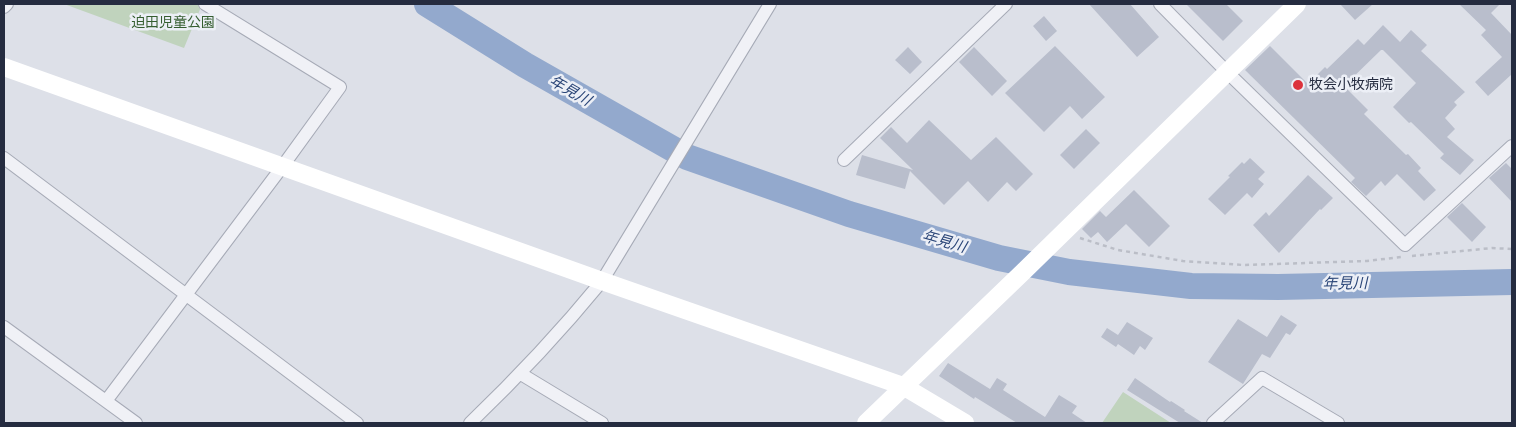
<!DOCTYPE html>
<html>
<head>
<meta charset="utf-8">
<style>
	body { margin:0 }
	#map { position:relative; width:1516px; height:427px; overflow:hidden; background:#dde0e8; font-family:"PT Sans",sans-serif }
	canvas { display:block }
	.frame { position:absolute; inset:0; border:5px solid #252c40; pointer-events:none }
</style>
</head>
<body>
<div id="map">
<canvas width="1516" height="427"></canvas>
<div class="frame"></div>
</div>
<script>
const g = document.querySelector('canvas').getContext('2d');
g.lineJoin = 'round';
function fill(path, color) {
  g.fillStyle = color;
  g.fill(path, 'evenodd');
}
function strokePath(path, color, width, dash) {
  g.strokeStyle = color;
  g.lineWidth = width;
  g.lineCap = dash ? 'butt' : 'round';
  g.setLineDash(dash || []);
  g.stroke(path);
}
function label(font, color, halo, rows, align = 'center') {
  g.font = font + ' "PT Sans","Noto Sans JP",sans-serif';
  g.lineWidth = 5;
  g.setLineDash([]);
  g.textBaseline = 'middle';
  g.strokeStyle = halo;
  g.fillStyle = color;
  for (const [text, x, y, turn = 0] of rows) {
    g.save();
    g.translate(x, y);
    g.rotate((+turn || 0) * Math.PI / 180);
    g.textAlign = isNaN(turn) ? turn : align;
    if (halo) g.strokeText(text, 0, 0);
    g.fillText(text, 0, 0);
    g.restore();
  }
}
fill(new Path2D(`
	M64,4H196L201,7L184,48Z
	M1123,392L1171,423H1102Z`), '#c0d3bd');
strokePath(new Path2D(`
	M427,4L525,65L687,157L849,214L999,258L1069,272L1191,286L1278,287L1512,282`), '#93a9cd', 26);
fill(new Path2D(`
	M1089,4H1130L1159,37L1137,57Z
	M1186,4H1226L1243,21L1223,41Z
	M1340,4H1373L1355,20Z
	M1459,4H1500L1491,13L1512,35V74L1488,96L1475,82L1502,57L1481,35L1486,30Z
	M1044,16L1057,31L1046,41L1033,26Z
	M1383,25L1400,42L1411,30L1427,45L1421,51L1465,92L1454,102L1457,105L1445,118L1455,129L1447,137L1474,160L1460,175L1440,158L1444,154L1411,122L1409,123L1393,107L1416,83L1383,50H1381L1344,86L1368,110L1364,114L1406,155L1408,154L1421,168L1418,171L1436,190L1424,201L1397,174L1385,186L1381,181L1366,196L1351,182L1355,178L1245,70L1270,46L1308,84L1325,67L1327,69L1358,39L1364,45Z
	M1055,46L1105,97L1082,119L1070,106L1044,132L1005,93Z
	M908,47L922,62L910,74L895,60Z
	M974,47L1007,81L992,96L959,62Z
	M929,120L971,160L996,137L1033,174L1016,191L1007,182L988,202L968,181L944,205L910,171L905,189L856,175L862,155L913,170L880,138L891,127L907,143Z
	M1086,129L1100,143L1074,169L1060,155Z
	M1250,158L1265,172L1258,179L1264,184L1252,198L1247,193L1225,215L1208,199L1230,177L1228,176L1242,162L1244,164Z
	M1506,163L1512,169V202L1489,178Z
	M1308,175L1333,198L1321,210L1320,209L1279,253L1253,225L1266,212L1269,216Z
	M1134,190L1170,226L1149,247L1126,224L1107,242L1098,232L1091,238L1082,229L1100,211L1106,217Z
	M1462,203L1486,227L1472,242L1447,217Z
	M1281,315L1297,325L1290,335L1286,333L1270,358L1262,354L1243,384L1208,362L1238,319L1267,337Z
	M1127,322L1153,338L1145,350L1140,346L1134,355L1118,344L1116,347L1101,337L1107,328L1118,335Z
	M948,363L990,389L997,378L1007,384L1003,390L1045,417L1059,395L1077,406L1072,413L1087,423H1017L975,397L974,399L939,376Z
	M1135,378L1170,402L1171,401L1185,410L1184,411L1203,423H1180L1127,390Z`), '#b9becc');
const street = new Path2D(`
	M1160,4L1226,71L1405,245L1512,146
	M4,7L7,4
	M4,158L357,423
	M844,160L1006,4
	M4,327L136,423
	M521,374L602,423
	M106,401L282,167L340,87L205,4
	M470,423C517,378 561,331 602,281L770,4
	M1213,423L1262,378L1338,423`);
strokePath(street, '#a6aab6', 14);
strokePath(new Path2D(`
	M1080,238L1118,250L1183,261L1243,265L1367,261L1401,257
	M1412,256L1492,248L1512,249`), '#bbbec7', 2.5, [4, 4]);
strokePath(street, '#f0f1f6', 12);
strokePath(new Path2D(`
	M4,67L602,281L903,386L965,423
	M866,423L1024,271L1297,4`), '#fff', 18);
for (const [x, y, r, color] of [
	[1298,85,6,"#dc333c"]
]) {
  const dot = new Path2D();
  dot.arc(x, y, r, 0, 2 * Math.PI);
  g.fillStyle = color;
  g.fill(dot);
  strokePath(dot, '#eceff6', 2);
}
label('14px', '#355e30', '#eceff6', [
	["迫田児童公園",173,23]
]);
label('14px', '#252c40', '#eceff6', [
	["牧会小牧病院",1309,85]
], 'left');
label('italic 15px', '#2b4678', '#eceff6', [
	["年見川",570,91,30],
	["年見川",944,242,16],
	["年見川",1345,284,-1]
]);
</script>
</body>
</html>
